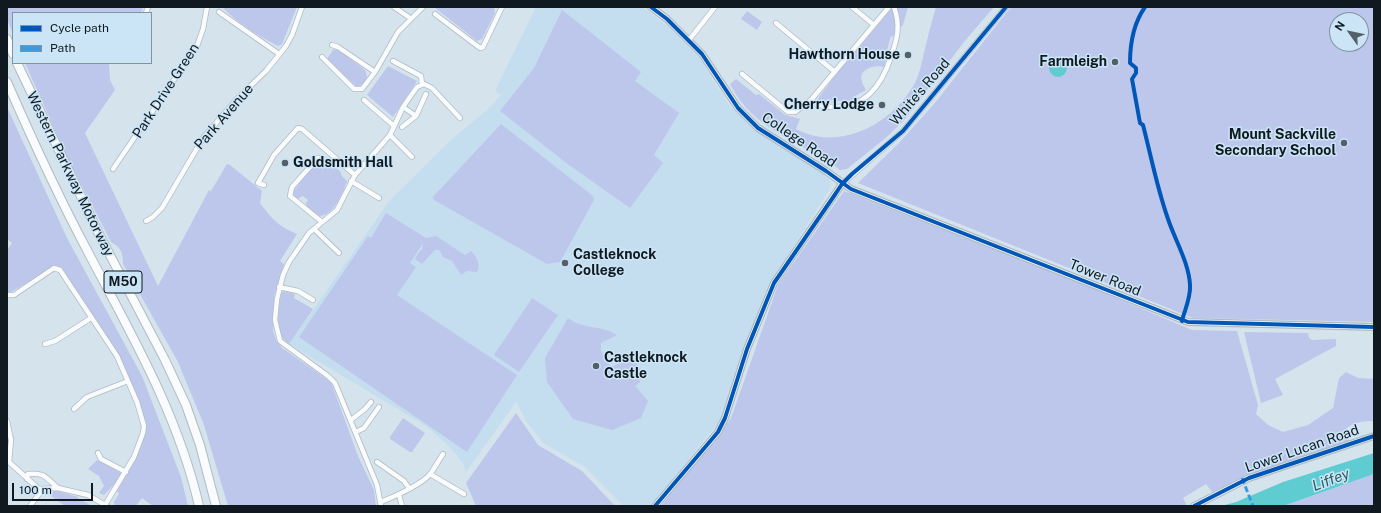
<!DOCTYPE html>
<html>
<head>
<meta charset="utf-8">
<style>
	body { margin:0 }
	#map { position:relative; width:1381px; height:513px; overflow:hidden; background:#d5e3ed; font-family:"Public Sans",sans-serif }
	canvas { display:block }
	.frame { position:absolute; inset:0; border:8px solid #0f191f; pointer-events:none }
	.legend { position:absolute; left:12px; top:12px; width:140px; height:52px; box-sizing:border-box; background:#cbe5f7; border:1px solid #8093a1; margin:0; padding:5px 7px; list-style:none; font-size:12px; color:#0f191f }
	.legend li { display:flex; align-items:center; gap:8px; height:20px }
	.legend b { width:20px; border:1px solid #8093a1 }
	.north { position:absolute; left:1329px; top:12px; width:40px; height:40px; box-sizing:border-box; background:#cbe5f7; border:1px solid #8093a1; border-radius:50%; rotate:303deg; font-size:11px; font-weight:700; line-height:16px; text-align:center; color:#0f191f }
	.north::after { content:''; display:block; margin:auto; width:14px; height:18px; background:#546067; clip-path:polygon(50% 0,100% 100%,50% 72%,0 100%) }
	.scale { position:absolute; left:12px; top:483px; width:81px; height:18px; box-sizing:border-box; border:2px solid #0f191f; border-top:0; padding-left:5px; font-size:12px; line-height:14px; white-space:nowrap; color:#0f191f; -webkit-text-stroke:3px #cbe5f7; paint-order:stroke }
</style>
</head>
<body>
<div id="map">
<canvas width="1381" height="513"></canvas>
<div class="frame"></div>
<ul class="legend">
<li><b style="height:5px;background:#0057b8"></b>Cycle path</li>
<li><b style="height:5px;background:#3a9be0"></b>Path</li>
</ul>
<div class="north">N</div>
<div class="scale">100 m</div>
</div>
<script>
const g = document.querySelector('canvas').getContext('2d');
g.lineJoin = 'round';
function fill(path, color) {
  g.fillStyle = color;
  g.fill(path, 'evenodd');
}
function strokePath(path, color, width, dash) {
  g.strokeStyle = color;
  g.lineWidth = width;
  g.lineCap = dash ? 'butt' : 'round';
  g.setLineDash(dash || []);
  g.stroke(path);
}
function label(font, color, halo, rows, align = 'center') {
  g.font = font + ' "Public Sans",sans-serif';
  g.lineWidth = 3;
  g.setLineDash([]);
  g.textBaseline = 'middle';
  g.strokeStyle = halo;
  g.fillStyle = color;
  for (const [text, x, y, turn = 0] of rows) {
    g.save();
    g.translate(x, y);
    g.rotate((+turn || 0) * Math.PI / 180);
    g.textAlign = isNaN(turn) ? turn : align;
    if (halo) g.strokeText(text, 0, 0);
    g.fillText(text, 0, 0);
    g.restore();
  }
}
fill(new Path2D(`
	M536,7H643L671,29L700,59L729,105L751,126L824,174L830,181L831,187L771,283L741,354L720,421L650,506H623L585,467L543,443L528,424L516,402L466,472L463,463L448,445L426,426L289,344L390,200L451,140L487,110L501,95L495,91Z`), '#c5deef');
fill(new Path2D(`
	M7,7H143L141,13H13V34L7,19Z
	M222,7H297L282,44L278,46C258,36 238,23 222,7Z
	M434,7H494L495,13L482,39L477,41Z
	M893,7H908L903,25L895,32L893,37L891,36L885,57L886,59L884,67C875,64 858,69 862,81C862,84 865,88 866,90L853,97L854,99L842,103L841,101L817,100L834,77Z
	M936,7H994L964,42L906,118L888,136L847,169L840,170C801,140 754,132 730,84L736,79L756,95L759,94L785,115L800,119L796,129C841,153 895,122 916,81C919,74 921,65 923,57C927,40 931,24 936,7Z
	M1011,7H1374V322L1193,318L858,183L899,143L934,104ZM1337,20H1361V44H1337Z
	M562,10L641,72L635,81L679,113L654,155L663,163L630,208L569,165L500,111L534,68Z
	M747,11L762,22L757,30L741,19Z
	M337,49L365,70L368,80L360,86H356L327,59L333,50Z
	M25,63H109L110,80L115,90L85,133L158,286L209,190L211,191L227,164L230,165L262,191L260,203C272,219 278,226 297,234L280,261L284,264L274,296L273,331L276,340L282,348L331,382L358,456L374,490L376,506H228L204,425L178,362L123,264C123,253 121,247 111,242L66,155Z
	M388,66L417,81L393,117L367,95Z
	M7,107L67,238L142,376L181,477L188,506H153L142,498L136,506H115L114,502L119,494L117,491C129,471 142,452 145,429L117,356L93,316L68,279L59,272L55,266L11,292H7V250L12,243L7,239Z
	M501,124L593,196L594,200L560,262L547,264L434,200L433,197Z
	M324,160H327L341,172V175L347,181C343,192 334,217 318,216L307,208L306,203L308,200L303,196L297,199L292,193L315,163L321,164Z
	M844,191L1093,288L1192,330L1237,331L1258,405L1256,414L1268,425L1283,432L1308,425L1333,408L1339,378L1346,372L1358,378L1374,379V421C1364,421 1352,422 1345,430L1349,441L1248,476L1212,492L1206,484L1183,498L1187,506H661L731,418L778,285Z
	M386,213L426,238L436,236L465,255L471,251C477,258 481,264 477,272L467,271L461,275L452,261L443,257L439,250H435L422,264L415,259L418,253L422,249L423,243L410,263L416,267L397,295L517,375L467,452L299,337L368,236L371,238Z
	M284,291L295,294L294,298L313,309L289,344C273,333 279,311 281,293Z
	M532,298L558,315L519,372L494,355Z
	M568,318C583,330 599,324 617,335L601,343V351L611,367L624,361L636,363L641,370L640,382L635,386L648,401L641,418L612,430L573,419L547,382L545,358Z
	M1244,332L1308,333L1309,338L1312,340L1336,339V346L1275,379L1283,395L1261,403Z
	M516,413L538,445L582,471L615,506H476L466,483Z
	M403,418L425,433L412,452H410L390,439V437Z
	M97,460L121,473L120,478L104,495L99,493L104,486L99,476L88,469Z
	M1374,474V506H1283Z
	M54,490L78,497V499L89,504L90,506H65L47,493Z`), '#bdc7eb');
fill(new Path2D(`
	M1049 68a9 9 0 1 1 18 0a9 9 0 1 1-18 0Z
	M1374,453V474L1283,506H1221L1236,502L1283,482Z`), '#5fccd1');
const minor = new Path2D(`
	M394,7L410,18
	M852,7L874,25
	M219,12L279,54
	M146,13L148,7
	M435,14L480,48L483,47L502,7
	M776,23L835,72
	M689,40L715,7
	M322,57L354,89H362L375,72L338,47L332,45
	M393,61L421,76L422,84
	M375,72L398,32L423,7
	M742,74L788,112H795L811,100L889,7
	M364,100L394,126
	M811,100C818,106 825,107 833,107C866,109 882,84 891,57C897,39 901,26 894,7
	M403,107L416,116
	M402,127L416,116L426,94
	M390,135L412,157
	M318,158L292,187L290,196L322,222
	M113,169L197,46L203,29L207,7
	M351,181L379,198
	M842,184L903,131L1006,7
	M264,185L258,183L274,155L298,128L302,129L355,175
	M146,221L153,217L162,208L203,138L238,98L266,71L286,46L292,35L302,7
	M314,229L339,253
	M279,287L298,291L313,300
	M7,295H14L54,268L60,270L117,356L137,402L144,426L143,433L134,457L105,505L88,495L58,488L39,489L9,462L11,440L7,421
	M45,344L55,341L91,318
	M74,409L87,397L128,381
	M351,420L365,409L371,402
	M356,432L364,428L379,407
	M98,453L101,459L126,472
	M377,462L404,481L409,488
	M430,474L464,494
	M27,479L28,474C45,472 46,478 58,488
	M399,495L402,506
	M381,502C395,496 422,485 431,473C435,467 439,460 443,454
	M30,506L42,490
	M381,506L377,485L335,383L328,376L280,341L275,320L277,299L283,275L289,262L309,233L337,210L355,175L390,135L403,107L417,87L424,84L432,88L460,118`);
const tertiary = new Path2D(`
	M651,7L667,19L702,54L738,108L758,128L826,171L851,189L1188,322L1374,327
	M104,506H106
	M655,506L718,432L725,418L747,349L774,283L842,184
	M1194,506L1249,478L1374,436`);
const motorway = new Path2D(`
	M7,39L13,54
	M17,63L101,238L165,360L186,405L200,445L216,506
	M7,82C32,139 58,196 88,252C131,334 178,414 199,506`);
strokePath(minor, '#b0bbc3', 6);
strokePath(tertiary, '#b0bbc3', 8);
strokePath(motorway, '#b0bbc3', 10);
strokePath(minor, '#f9fbfc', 4.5);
strokePath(tertiary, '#f9fbfc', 5.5);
strokePath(motorway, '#f9fbfc', 8);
strokePath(new Path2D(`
	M1242,478L1253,506`), '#3a9be0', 3, [6, 3]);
strokePath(new Path2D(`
	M651,7L667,19L702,54L738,108L758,128L826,171L851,189L1188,322L1374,327
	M1145,7C1133,24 1130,43 1130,63L1136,68V73L1132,79L1140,123L1143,125C1151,156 1157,188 1168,219C1175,240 1189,263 1190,285C1191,297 1185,309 1182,321
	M655,506L718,432L725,418L747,349L774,283L834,196L842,184L852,174L903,131L1006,7
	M1194,506L1249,478L1374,436`), '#0057b8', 4);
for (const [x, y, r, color] of [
	[908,55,4,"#546067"],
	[1115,62,4,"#546067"],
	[882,105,4,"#546067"],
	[1344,143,4,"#546067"],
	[285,163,4,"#546067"],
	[565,263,4,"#546067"],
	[596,366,4,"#546067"]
]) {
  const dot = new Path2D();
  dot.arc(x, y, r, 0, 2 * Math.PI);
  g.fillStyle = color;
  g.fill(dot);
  strokePath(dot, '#cbe5f7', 1.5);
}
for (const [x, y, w] of [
	[123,282,38]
]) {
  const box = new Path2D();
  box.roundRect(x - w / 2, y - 11, w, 22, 3);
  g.fillStyle = '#cbe5f7';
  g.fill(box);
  strokePath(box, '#0f191f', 1);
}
label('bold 13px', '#0f191f', null, [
	["M50",123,282]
]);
label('bold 14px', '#0f191f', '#cbe5f7', [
	["Hawthorn House",900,55],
	["Farmleigh",1107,62],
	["Cherry Lodge",874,105],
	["Mount Sackville",1336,135],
	["Secondary School",1336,151],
	["Goldsmith Hall",293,163,"left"],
	["Castleknock",573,255,"left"],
	["College",573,271,"left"],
	["Castleknock",604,358,"left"],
	["Castle",604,374,"left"]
], 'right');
label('14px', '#0f191f', '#cbe5f7', [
	["Park Drive Green",166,91,-57],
	["White's Road",920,92,-49],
	["Park Avenue",224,117,-49],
	["College Road",799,140,34],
	["Western Parkway Motorway",70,174,64],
	["Tower Road",1105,278,22],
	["Lower Lucan Road",1302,449,-19]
]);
label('italic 15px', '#276061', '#cbe5f7', [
	["Liffey",1331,480,-21]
]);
</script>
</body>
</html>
